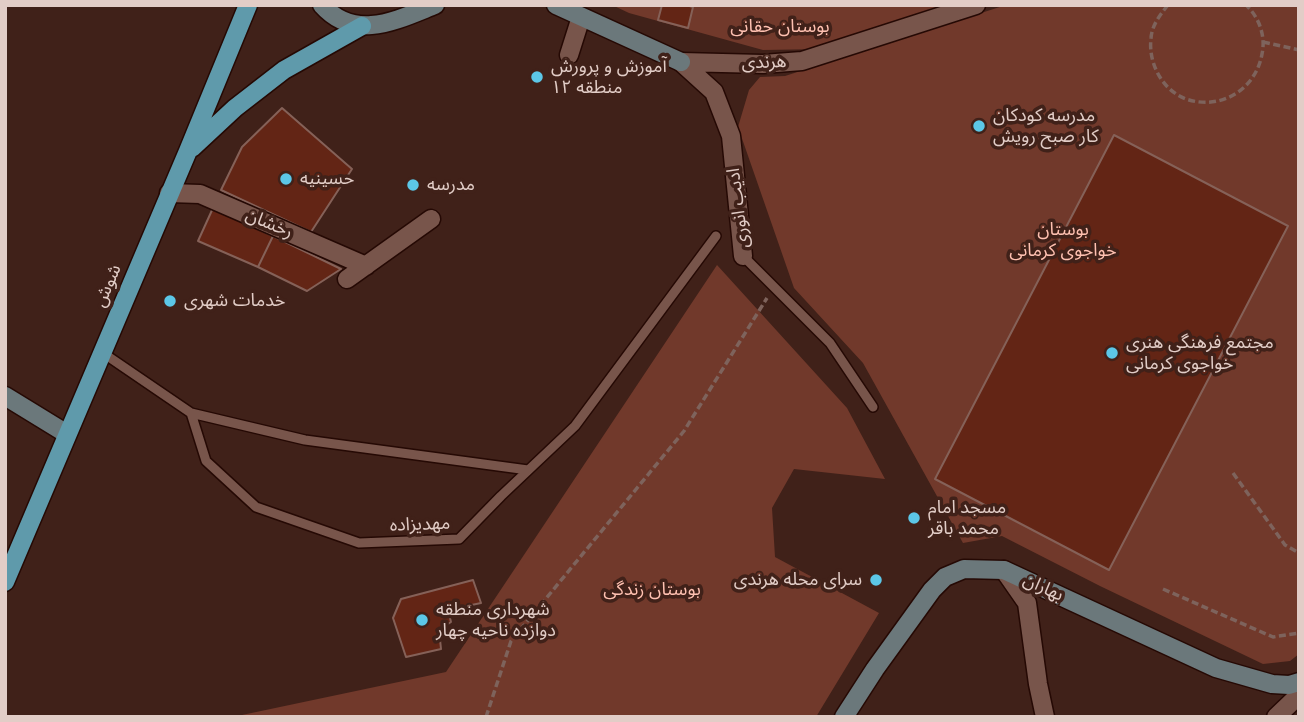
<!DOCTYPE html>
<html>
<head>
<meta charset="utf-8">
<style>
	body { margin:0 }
	#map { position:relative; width:1304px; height:722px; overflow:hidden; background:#402119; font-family:"Varela Round",sans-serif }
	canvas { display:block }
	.frame { position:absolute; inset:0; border:7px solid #e2cdc7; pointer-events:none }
</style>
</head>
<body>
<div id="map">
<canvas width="1304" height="722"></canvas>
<div class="frame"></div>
</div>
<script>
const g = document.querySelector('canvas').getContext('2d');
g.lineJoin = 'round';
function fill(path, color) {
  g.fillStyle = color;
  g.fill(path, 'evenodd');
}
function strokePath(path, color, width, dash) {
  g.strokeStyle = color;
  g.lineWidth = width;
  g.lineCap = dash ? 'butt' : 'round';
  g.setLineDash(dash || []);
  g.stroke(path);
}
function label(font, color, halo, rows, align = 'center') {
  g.font = font + ' "Varela Round","Noto Sans Arabic",sans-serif';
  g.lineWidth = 7;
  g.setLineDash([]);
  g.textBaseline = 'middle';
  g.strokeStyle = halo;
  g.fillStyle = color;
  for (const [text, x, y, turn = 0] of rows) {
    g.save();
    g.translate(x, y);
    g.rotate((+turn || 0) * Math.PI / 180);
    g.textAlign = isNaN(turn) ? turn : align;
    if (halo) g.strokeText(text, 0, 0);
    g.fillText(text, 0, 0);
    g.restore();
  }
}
fill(new Path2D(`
	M612,5H947L824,49L763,50L629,13Z
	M1006,5H1299V654L1290,661L1263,664L1100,586L1002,536L963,543L863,363L794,288L738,127L749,90L760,77L785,76Z
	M717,265L847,408L885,479L794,469L772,508L775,557L879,613L816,717H239L242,715L446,672Z`), '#71392b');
const building = new Path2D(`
	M662,5H686L693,7L688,28L658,20Z
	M282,108L352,169L311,232L221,190L242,147Z
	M1114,135L1288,226L1109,570L935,479Z
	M213,208L273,236L258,267L198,241Z
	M273,236L341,269L307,291L258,267Z
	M473,580L481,603L448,610L451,622L439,630L441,649L406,657L393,618L401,599Z`);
fill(building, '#632515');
strokePath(building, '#856158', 2);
const lane = new Path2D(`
	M743,256L830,343L873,407
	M103,353L191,413L206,461L256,507L359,543L459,539L501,496L575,426L716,236
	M191,413L305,440L528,470`);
const street = new Path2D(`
	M569,55L581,17
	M681,62L763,64L802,61L976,5
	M681,62L714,92L731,136L743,256
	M169,193L200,194L366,266
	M347,279L431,219
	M1004,570L1027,603L1038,684L1045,717
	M1276,717L1299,695`);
const secondary = new Path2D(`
	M322,5C355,42 397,20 435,5
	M556,5L681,62
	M5,396L67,434
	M844,717L875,669L932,590L945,577L964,569L1004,570L1216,668L1272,684L1289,685L1299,682`);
const primary = new Path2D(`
	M192,148L235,108L284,70L362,26
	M5,582L188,151L248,5`);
strokePath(lane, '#250904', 12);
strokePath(street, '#250904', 21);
strokePath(secondary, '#250904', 21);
strokePath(primary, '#250904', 21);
strokePath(new Path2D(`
	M1168,5C1160,15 1152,25 1151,38C1148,63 1162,90 1186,99C1221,111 1256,89 1262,54C1266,36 1259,17 1246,5
	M1263,42L1299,50
	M1233,473L1285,545L1299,553
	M1163,589L1273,637L1299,633
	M486,717L511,641L684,431L767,298`), '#7e635c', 3.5, [7, 3.5]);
strokePath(lane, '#78554b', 9);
strokePath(street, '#78554b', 18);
strokePath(secondary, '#6b787b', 18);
strokePath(primary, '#5f9aab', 18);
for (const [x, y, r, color] of [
	[537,77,7,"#5cc7e7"],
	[979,126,7,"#5cc7e7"],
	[286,179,7,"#5cc7e7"],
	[413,185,7,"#5cc7e7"],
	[170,301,7,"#5cc7e7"],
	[1112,353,7,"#5cc7e7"],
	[914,518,7,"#5cc7e7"],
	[876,580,7,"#5cc7e7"],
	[422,620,7,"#5cc7e7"]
]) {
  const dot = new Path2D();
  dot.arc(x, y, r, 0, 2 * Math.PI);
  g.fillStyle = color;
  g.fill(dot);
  strokePath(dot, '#402119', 2.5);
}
label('18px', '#ffc1b1', '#402119', [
	["بوستان حقانی",780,27],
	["بوستان",1063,230],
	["خواجوی کرمانی",1063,251],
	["بوستان زندگی",652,590]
]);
label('18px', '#e2cdc7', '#402119', [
	["هرندی",764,63,-2],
	["ادیب انوری",739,208,-97],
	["رخشان",269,224,23],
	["شوش",108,286,-67],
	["مهدیزاده",420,525,-2],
	["بهاران",1043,588,25]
]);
label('18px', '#e2cdc7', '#402119', [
	["آموزش و پرورش",551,67],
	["منطقه ۱۲",551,88],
	["مدرسه کودکان",993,116],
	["کار صبح رویش",993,137],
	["حسینیه",300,179],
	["مدرسه",427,185],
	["خدمات شهری",184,301],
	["مجتمع فرهنگی هنری",1126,343],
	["خواجوی كرمانی",1126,364],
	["مسجد امام",928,508],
	["محمد باقر",928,529],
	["سرای محله هرندی",862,580,"right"],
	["شهرداری منطقه",436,610],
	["دوازده ناحیه چهار",436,631]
], 'left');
</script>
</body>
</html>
